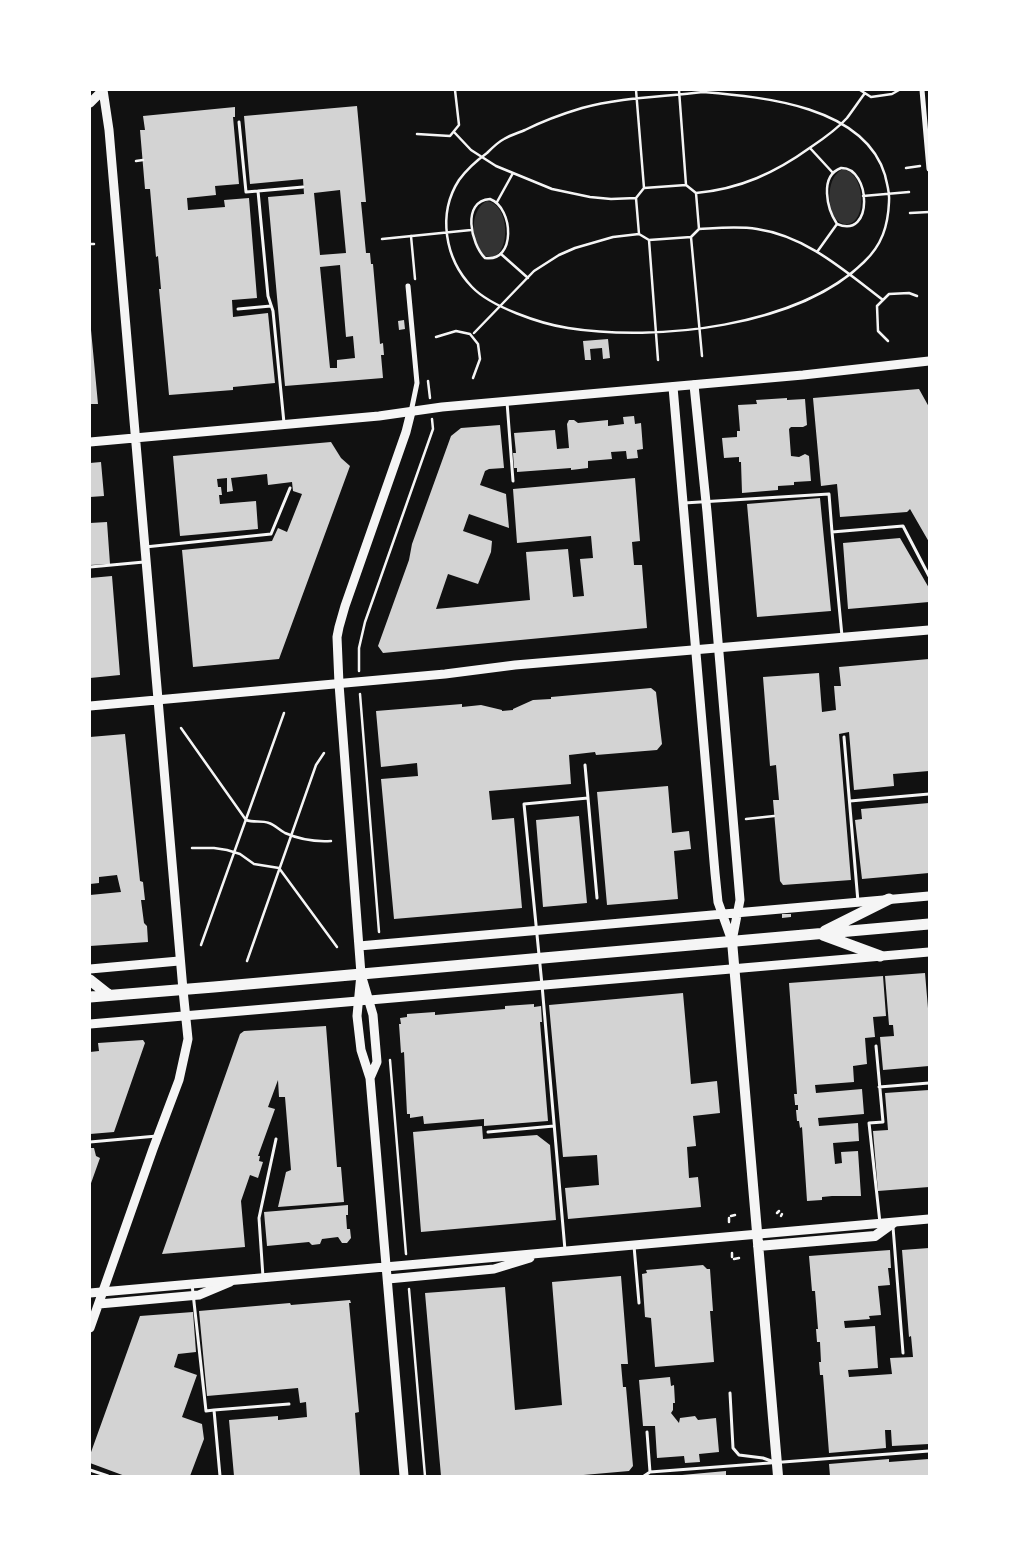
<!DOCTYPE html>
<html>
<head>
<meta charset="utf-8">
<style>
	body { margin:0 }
	#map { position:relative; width:1019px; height:1566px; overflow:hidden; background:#111; font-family:"Archivo Narrow",sans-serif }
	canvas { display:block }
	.frame { position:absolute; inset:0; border:91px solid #fff; pointer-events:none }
</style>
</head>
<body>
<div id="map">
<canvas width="1019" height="1566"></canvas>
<div class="frame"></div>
</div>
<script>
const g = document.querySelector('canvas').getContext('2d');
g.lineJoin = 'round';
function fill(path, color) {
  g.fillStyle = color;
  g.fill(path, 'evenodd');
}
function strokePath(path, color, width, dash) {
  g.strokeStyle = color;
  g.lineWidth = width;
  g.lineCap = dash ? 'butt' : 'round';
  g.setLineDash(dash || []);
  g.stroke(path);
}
fill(new Path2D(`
	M843,169C866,173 867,222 848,224C827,227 822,178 843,169Z
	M487,201C511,205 510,254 492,257C473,259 465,212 487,201Z`), '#333');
fill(new Path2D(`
	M357,106L366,202H361L366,253H370L371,264H373L380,344L383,343L384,355H381L383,378L285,386L268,197L304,194L303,179L250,184L244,116ZM340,190L346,253L320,255L314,193ZM340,265L346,337L353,336L355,358L337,360V368H330L320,267Z
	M235,107V117H233L239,184L215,186L216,195L187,198L188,210L225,207L224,200L249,198L257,298L232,300L233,317L268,313L275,383L233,387V390L169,395L159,289H161L158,256L156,257L150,189H145L140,130H145L143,116Z
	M404,320L405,329L399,330L398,321Z
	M90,330H91L98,404H90Z
	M608,339L610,358L603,359L602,348L590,349L591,360H585L583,341Z
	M919,389L929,407V542L910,509L907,512L840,517L837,484L821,486L813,398Z
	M787,398V400L805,399L807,425L803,427H791L789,429L791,456L799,457L805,454L809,456L811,481L794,482V485L778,486V490L742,493L741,462H739V457L724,458L722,438L737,437V431H740L738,405L757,404L756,400Z
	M634,416L635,424L641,423L643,449L637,450L638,458L627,459L626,451L611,452L612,459L588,461V468L571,470V468L517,472V468H514L513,453H516L514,433L555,430L557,449L569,448L567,424L569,420H574L578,423L608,420V426L624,424L623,417Z
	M500,425L504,468L489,469L485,471L480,485L506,494L509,528L469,514L463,531L492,541L491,552L478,584L448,574L436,609L530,600L526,552L568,549L573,597L584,596L580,559L593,558L591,536L517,543L513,489L635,478L640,541L632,542L634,565H642L647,628L383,653L378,646L409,560L412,544L451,436L461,428Z
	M331,442L341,458L350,466L279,659L193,667L182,550L272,541L278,528L287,532L302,494L293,491L292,482L268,485L267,474L231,478L233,491L227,492V478L217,479L218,487H221L222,495H219L220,504L256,501L258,529L180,536L173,456Z
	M101,462L104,496L90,497V463Z
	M820,498L831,611L757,617L747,504Z
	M107,522L110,564L90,565V523Z
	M900,538L929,588V602L848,609L843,543Z
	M112,576L120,675L90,678V578Z
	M929,659V771L893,774L894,786L854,790L849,732L839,734L851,880L783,885L780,881L773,800H779L776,765L770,766L763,677L819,673L822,712L836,710L834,686H841L839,667Z
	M651,688L656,692L660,727L662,744L657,750L596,755L595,752L569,755L571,784L489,791L492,820L514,818L522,908L394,919L381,779L418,776L417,763L381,767L376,711L462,704V707L481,705L502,710V711L513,710V709L533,700L551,699V697Z
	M125,734L140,881L143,882L145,900H141L144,923L147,926L148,942L90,946V895L121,892L117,875L99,877V883L90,884V737Z
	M668,786L672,833L689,831L691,849L674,851L678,899L607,905L597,792Z
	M929,803V873L862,879L855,820L862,819L861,809Z
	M579,816L587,903L543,907L536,820Z
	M782,914H791V917L782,918Z
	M925,973L929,1020V1066L883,1070L880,1037L894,1036L893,1025H889L885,976Z
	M883,976L886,1016L873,1017L875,1037L865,1038L867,1064L853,1066L854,1082L815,1085L816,1093L862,1089L864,1114L818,1118L819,1126L858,1123L859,1141L833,1143L835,1164L842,1163L841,1152L858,1151L861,1196H832L822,1197V1200L807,1201L802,1127L800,1128L799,1121H797L796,1110H798V1105H795V1104L794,1094H797L789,983Z
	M683,993L691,1084L717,1081L720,1113L693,1116L696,1146L687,1147L689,1178L698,1177L701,1207L568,1219L565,1188L599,1185L597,1155L563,1157L549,1005Z
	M534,1004V1007L541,1006L542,1022H540L548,1121L484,1126V1119L424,1124L423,1116L410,1118V1114H407L404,1052L401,1053L399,1024H401L400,1018L407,1017V1014L435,1012V1015L505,1009V1006Z
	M326,1026L337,1167H341L344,1202L278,1207L286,1172L291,1170L285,1097H279L278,1080L268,1107L275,1109L258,1156H260L259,1161L263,1162L258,1178L250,1175L241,1201L245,1247L162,1254L240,1034L244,1031Z
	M143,1040L145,1043L114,1132L90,1134V1052L99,1051L98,1043Z
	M929,1090V1187L878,1191L873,1131L888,1130L885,1093Z
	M482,1126L483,1139L537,1135L550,1145L556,1220L421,1232L413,1132Z
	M90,1148H94L96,1156L100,1158L90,1186Z
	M348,1205V1215H346L347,1229H350L351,1238L347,1243H342L338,1237L322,1239L320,1244L312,1245L309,1242L267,1246L264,1212Z
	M929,1248V1444L892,1446L891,1430H885L886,1448L829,1453L823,1375H820L819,1362H821L820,1342H817L816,1329H818L815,1291H812L809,1256L890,1250L891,1268H888L890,1285L878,1286L881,1315L869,1316L870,1319L844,1321L845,1328L875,1326L878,1368L848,1370L849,1377L892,1374L890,1358L913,1357L911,1336L909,1337L902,1250Z
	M703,1265L707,1269H710L713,1311H710L714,1362L655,1367L651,1318L645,1317L642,1274L647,1273L646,1270Z
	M621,1276L628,1364H621L623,1387H626L633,1466L629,1471L572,1476H441L425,1293L505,1287L515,1410L562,1405L552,1282Z
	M350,1300L351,1303H349L359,1412L355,1413L360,1476H234L229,1420L278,1416V1420L307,1417L306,1402L300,1403L298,1388L207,1396L199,1311L290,1303L291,1305Z
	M193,1312L196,1352L178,1354L174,1367L197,1375L182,1417L202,1424L204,1439L190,1476H125L90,1463V1455L140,1316Z
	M670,1377L671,1386L674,1385L675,1403H673V1410L671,1413L679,1423L680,1418L695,1416L698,1420L716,1418L719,1452L699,1454L700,1462L685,1463L684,1456L657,1458L655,1426H643L639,1380Z
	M889,1459V1462L929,1459V1476H830L829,1464Z
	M726,1471V1476H682V1475Z`), '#d3d3d3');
strokePath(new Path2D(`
	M636,90L644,188
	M679,90L686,185
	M860,90L871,97L892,94L899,90
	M703,92C764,97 864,106 885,175C887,185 890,192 889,202C888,226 882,245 864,262C798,327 656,342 568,328C541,324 491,307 472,287C445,259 437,214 459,180C467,169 476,161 487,153C492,148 498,142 504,139C511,135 518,133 525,130C543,121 562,114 582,108C621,97 663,97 703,92Z
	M454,132L471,150L496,166L552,189L590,197L611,199L636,198
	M417,134L450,136L459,125L455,90
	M810,148L833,173
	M136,161L143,160
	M841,168C871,167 874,240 837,224C827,209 819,176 841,168Z
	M906,168L920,166
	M696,193C740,189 775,173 811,147C823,139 837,129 847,118C853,110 859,101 865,93
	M863,196L909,192
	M490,199C514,208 516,263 485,258C471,244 461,201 490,199Z
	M497,202L513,173
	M910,213L929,212
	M699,229C718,228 738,226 757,229C806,236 845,271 883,300
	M411,236L415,279
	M691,237L702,356
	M382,239L471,230
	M649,240L658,360
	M90,244H94
	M817,252L837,224
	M501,254L528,278
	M474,333L534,271L559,255L575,248L613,237L639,234L649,240L691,237L699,229L696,193L686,185L644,188L636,198L639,234
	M436,337L456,331L470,334L478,344L480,359L473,378
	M888,341L878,331L877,306L889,294L909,293L917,296
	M428,381L430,398
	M359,671V648L365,622L433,429L432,419
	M360,694L379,932
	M181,728L246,820C254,823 261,820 269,823C275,825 279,830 285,833C301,840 315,842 331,841
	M746,819L774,816
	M192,848H214L227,850L240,854L254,864L279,868L337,947
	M201,945L284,713
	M247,961L316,765L324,753
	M390,1060L406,1254
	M777,1213L779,1211
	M731,1216L735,1215
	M781,1216L782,1214
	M729,1218V1222
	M732,1253V1257
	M734,1259L739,1258
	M409,1289L425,1476`), '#f5f5f5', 2.5);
strokePath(new Path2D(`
	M239,122L246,192L258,191
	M238,309L271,306
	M507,402L513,481
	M284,423L273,311L268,296L258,191L303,187
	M684,503L829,494L832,532
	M145,547L271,534L290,488
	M90,567L144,562
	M842,636L832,532L903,526L929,576
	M844,737L858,902
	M585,765L597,898
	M850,801L929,794
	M876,1046L883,1122L869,1123L880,1223
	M879,1087L929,1083
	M488,1132L554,1126
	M90,1142L157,1136
	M893,1227L903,1353
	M634,1246L639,1303
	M565,1250L542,985L524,804L588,798
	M263,1277L259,1218L276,1139
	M192,1284L206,1411L214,1410L220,1476
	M730,1393L733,1448L739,1455L763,1458L774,1462
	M214,1410L289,1404
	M647,1432L650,1472L929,1451
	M90,1470L108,1476
	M644,1476L650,1472`), '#f5f5f5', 3);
strokePath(new Path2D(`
	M922,90L929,169
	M408,286L417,383L411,412`), '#f5f5f5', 5);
strokePath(new Path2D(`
	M694,385L707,512L740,900L732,941
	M673,387L715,873L718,902L732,941
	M359,946L929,896
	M90,969L179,961
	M361,974L339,684L337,637L339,627L345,606L406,432L411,412
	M90,1024L929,952
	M99,1304L199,1295L230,1282
	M90,1328L153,1149L179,1080L188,1039L183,990`), '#f5f5f5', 9);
strokePath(new Path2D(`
	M103,90L109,130L183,990
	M90,103L103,90
	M90,442L379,416L442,407L803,375L929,361
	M90,706L445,674L515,665L929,630
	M361,974L357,1016L361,1050L370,1078L404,1476
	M363,981L373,1015L377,1062L370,1078
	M388,1279L494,1269L530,1258
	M90,1293L929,1219`), '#f5f5f5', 9);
strokePath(new Path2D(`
	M732,941L778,1476
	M758,1246L875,1236L893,1223`), '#f5f5f5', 10);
strokePath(new Path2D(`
	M825,931L889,899
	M823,935L880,956
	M90,980L109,995
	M90,997L214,987L929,924`), '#f5f5f5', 11);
</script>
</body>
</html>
